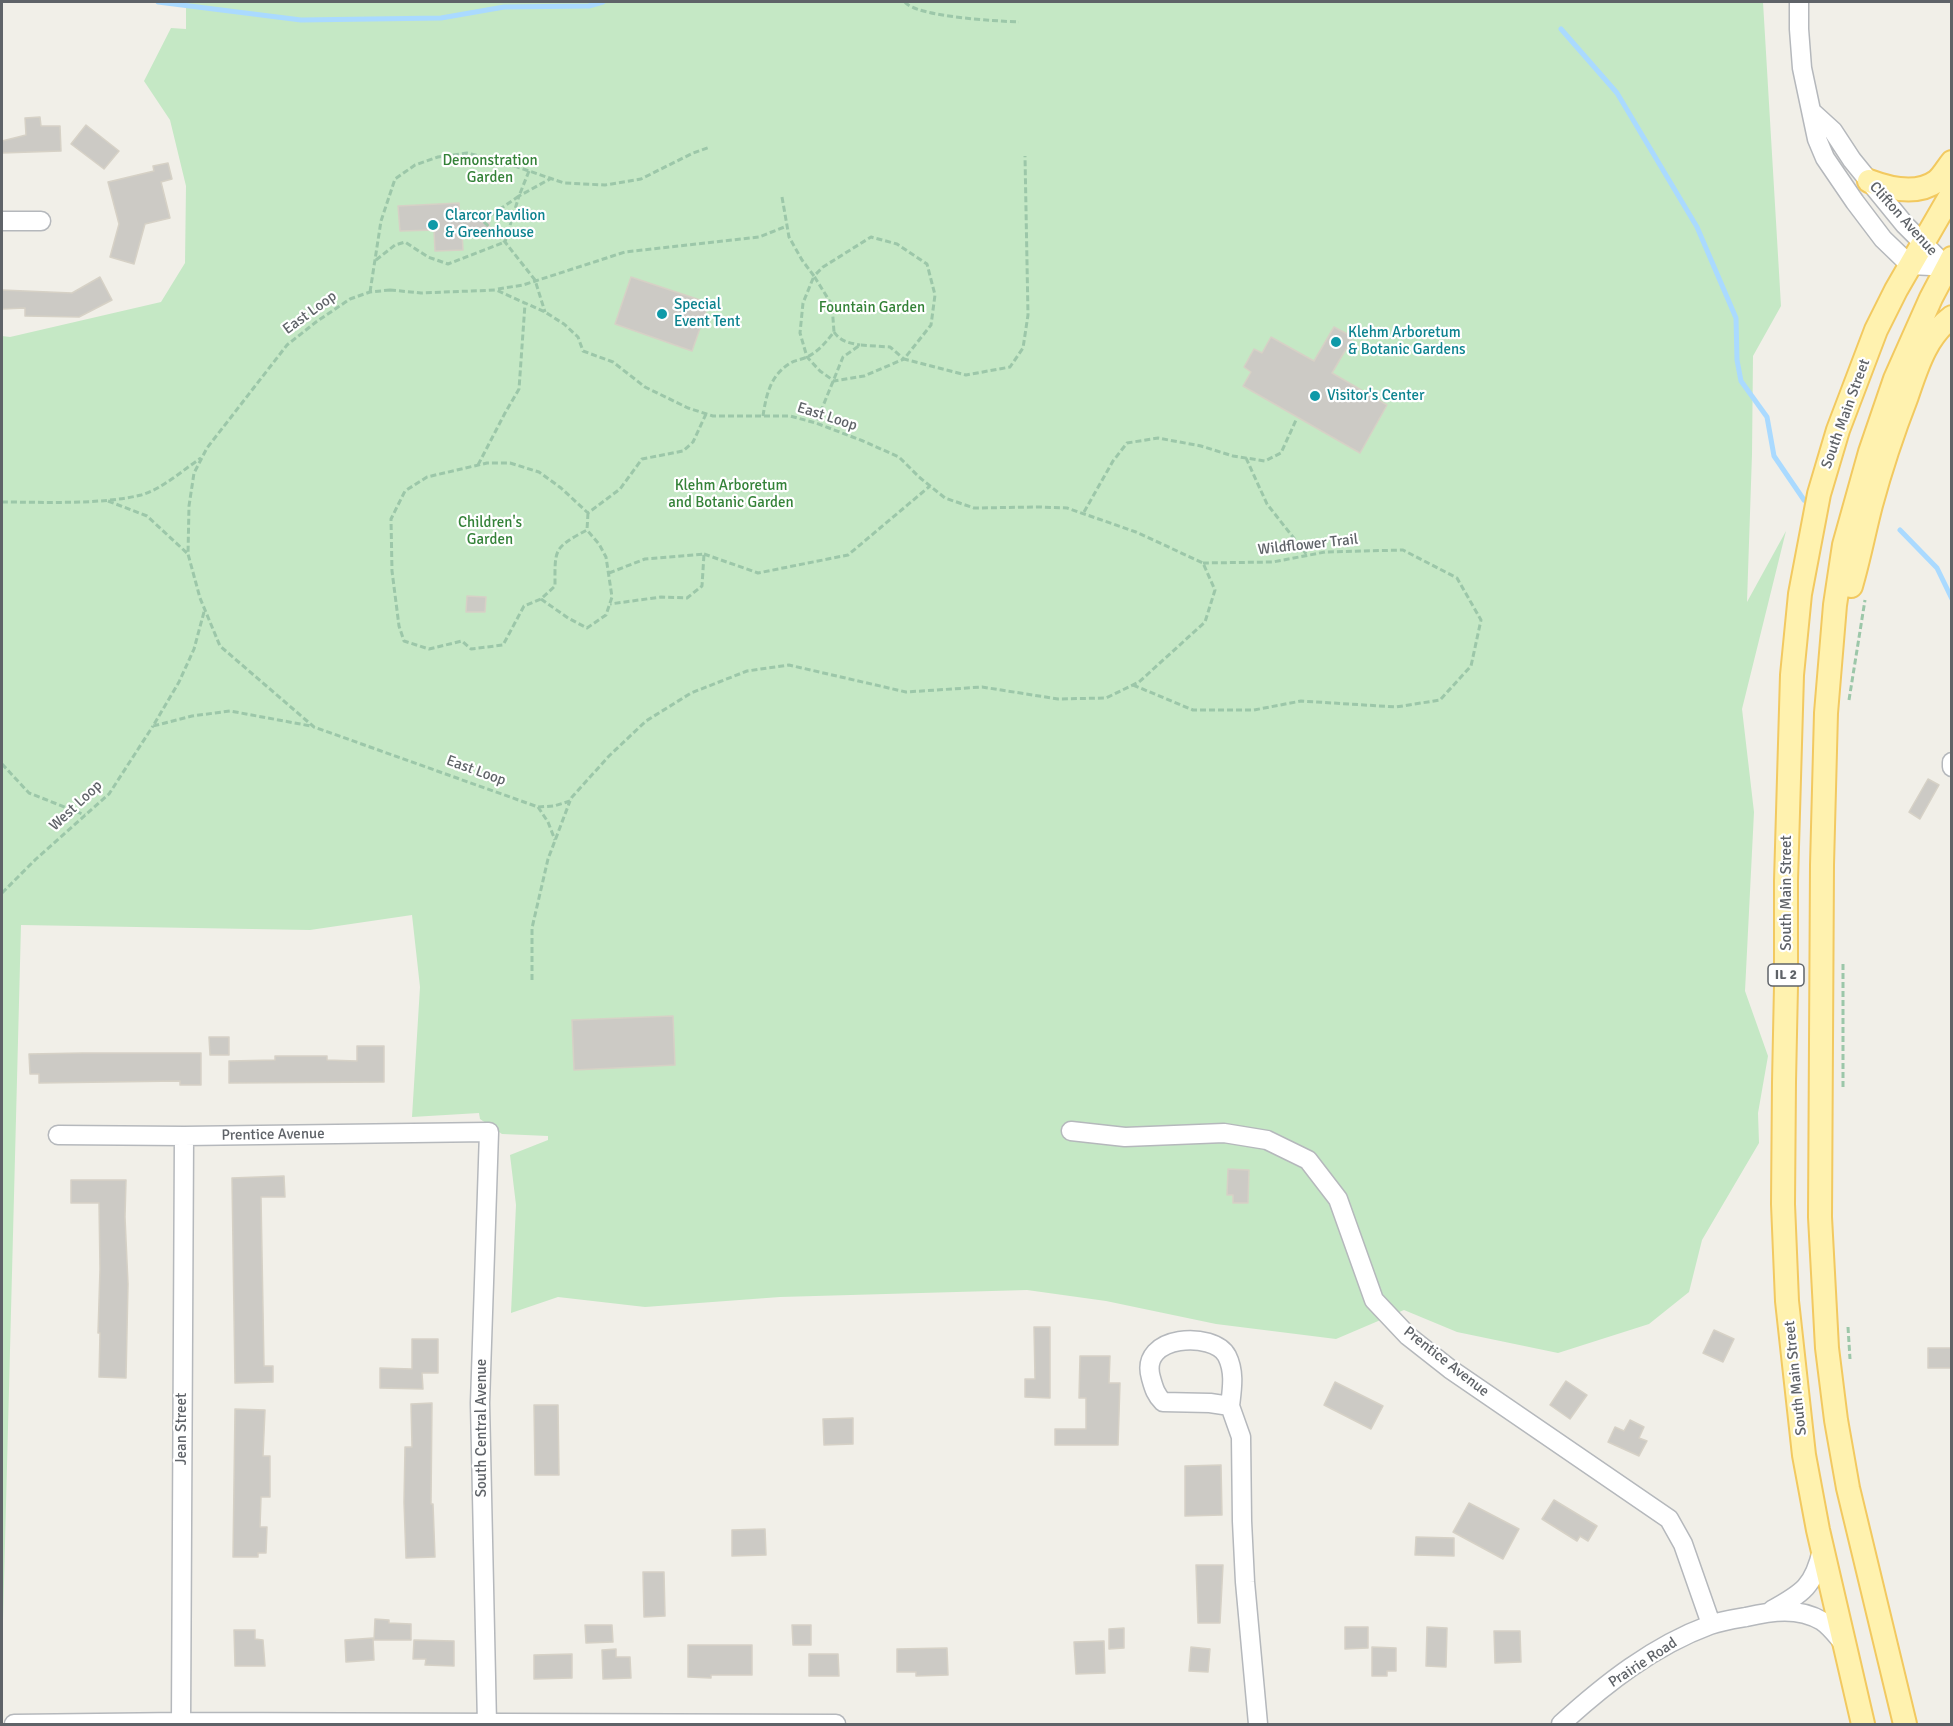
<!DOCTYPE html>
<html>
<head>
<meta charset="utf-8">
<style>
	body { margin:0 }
	#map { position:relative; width:1953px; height:1726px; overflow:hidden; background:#f1efe8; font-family:Signika,sans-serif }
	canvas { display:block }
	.frame { position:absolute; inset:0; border:3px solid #5f6368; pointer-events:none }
</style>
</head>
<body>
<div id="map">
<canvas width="1953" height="1726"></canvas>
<div class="frame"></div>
</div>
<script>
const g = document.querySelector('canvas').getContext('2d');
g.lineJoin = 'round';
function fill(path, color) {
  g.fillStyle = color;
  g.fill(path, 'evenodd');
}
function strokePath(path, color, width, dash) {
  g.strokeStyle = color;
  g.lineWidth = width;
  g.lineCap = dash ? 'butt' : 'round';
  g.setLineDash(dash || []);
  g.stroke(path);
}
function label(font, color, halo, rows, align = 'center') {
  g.font = font + ' Signika,sans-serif';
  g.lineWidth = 4.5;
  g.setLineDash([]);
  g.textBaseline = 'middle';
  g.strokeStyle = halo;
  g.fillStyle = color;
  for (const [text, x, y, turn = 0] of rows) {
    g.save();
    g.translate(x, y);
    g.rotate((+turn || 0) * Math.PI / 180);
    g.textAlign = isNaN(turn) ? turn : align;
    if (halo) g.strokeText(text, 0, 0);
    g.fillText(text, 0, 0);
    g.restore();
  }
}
fill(new Path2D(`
	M186,2H1763L1781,306L1753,356L1752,454L1747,602L1786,531L1742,709L1754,812L1745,991L1768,1056L1758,1113L1759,1143L1702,1240L1689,1292L1649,1324L1558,1353L1457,1332L1404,1310L1336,1339L1216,1324L1106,1301L1027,1290L780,1297L645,1307L558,1297L511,1313L516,1205L510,1155L548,1140V1136L502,1134L480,1119L479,1113L412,1117L420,987L412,915L310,930L21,925L2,1659V336L10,337L161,302L185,263L186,186L170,120L144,81L171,28L186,29Z`), '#c5e8c5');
strokePath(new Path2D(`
	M158,2L301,20L441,18L504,7L589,6L603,2
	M1561,29L1617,93L1697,227L1736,318L1737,360L1741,381L1767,417L1774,456L1804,500
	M1900,530L1937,568L1952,599`), '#aadaff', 5);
const building = new Path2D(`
	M40,117L41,126H60L61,151L2,153V141L26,135L25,118Z
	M86,125L119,151L104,169L71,144Z
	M168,163L172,179L161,182L170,218L145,224L134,264L110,257L119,224L108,182L154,171L153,166Z
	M459,203L460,220L489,219L490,230L462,233L463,250L435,251L434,230L400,231L398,206Z
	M100,277L112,300L79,317L25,316V308L2,309V290L72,293Z
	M631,277L709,303L692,351L615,324Z
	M1334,327L1353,337L1332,373L1387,405L1360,453L1243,386L1251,372L1244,367L1254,349L1262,353L1271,337L1314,361Z
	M467,596L486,597L485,612H466Z
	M1928,779L1939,785L1920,819L1909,812Z
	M673,1016L675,1065L574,1070L572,1020Z
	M209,1037H229V1055H210Z
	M357,1046H384V1082L229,1083V1061L275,1060V1056H327V1060L357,1061Z
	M83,1053H201V1085H180V1081L39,1083V1074H30L29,1054Z
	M1228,1169L1249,1170L1248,1203H1233V1195H1227Z
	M284,1176L285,1197H261L264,1366H273V1382L235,1383L232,1178Z
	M71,1180H126L125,1217L128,1284L126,1378L99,1377L100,1333H98L100,1269L99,1203H71Z
	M1034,1327H1050V1398L1025,1397V1379H1035Z
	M1714,1330L1734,1339L1723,1362L1703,1353Z
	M412,1339H438V1373H422L423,1389L380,1388V1368L412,1369Z
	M1928,1348H1952V1368H1928Z
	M1080,1356H1110L1109,1383H1120L1118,1445H1055V1429H1086V1398H1079Z
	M1566,1381L1587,1395L1570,1419L1550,1405Z
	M1335,1382L1383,1406L1371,1429L1324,1405Z
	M432,1403L431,1504H433L435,1557L406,1558L404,1502L405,1447H412L411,1404Z
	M534,1405H558L559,1475H535Z
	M235,1409L265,1410L263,1456H270V1497H261L260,1527H267L266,1553H258V1557H233Z
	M853,1418V1444L824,1445L823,1419Z
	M1630,1420L1644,1427L1639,1438L1647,1441L1639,1456L1608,1442L1615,1427L1624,1431Z
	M1221,1465L1222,1515L1185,1516V1466Z
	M1554,1500L1597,1526L1588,1541L1580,1536L1577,1541L1542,1519Z
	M1469,1503L1519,1529L1503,1559L1453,1532Z
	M765,1529L766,1555L732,1556V1530Z
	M1416,1537L1454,1538V1556L1415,1555Z
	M1196,1565H1223L1220,1623H1198Z
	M643,1572H664L665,1616L644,1617Z
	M375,1619L389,1620V1623L411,1624V1640H374Z
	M585,1625H612L613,1642L586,1643Z
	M792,1625H811V1645H793Z
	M1345,1627H1368V1648L1345,1649Z
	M1427,1627L1447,1628L1446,1667L1426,1666Z
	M1124,1628V1648L1109,1649V1629Z
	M234,1630H255V1639L263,1640L265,1666H235Z
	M1494,1631H1520L1521,1662L1495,1663Z
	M373,1638L374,1660L346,1662L345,1640Z
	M414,1640L454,1641V1666L425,1665L426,1659H413Z
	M1104,1641L1105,1673L1076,1674L1074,1642Z
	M688,1645H752V1675H711V1678L688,1677Z
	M1191,1647L1210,1649L1208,1672L1189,1671Z
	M1372,1647L1396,1648V1671H1387V1676H1372Z
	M947,1648L948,1675L916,1676V1672H897V1649Z
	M616,1649V1657H630L631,1678L603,1679L602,1650Z
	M572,1654V1678L534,1679V1655Z
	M809,1654H838L839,1676H809Z`);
fill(building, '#cccac5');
strokePath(building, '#d6d1c6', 1.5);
const minor = new Path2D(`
	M1799,2V29L1802,68L1817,139L1825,158L1855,202L1883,239L1910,265L1952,267
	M1811,111L1833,131L1852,160L1905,225L1946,266
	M2,221H41
	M1952,762V767
	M1071,1131L1125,1137L1224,1133L1267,1140L1308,1160L1338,1199L1374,1300L1408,1336L1450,1369L1669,1519L1683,1544L1711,1624
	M58,1135L184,1136L489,1132L480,1403L487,1724
	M1230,1406C1232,1389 1235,1372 1227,1356C1214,1331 1138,1334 1151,1378C1154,1389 1156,1395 1163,1402L1210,1403L1230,1406L1241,1437L1242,1521L1245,1582L1258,1724
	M1772,1610C1803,1593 1814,1586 1822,1550
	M181,1722L184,1136
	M14,1724L181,1722L836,1724
	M1561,1724C1605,1684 1653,1646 1710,1625C1721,1621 1734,1619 1746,1617C1772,1611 1798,1607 1822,1621C1831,1627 1837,1636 1844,1644`);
const major = new Path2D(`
	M1869,181C1890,189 1918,195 1937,181C1943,176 1947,168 1952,162
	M1851,586C1859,559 1864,532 1871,505C1881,468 1893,432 1907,396C1917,367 1926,336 1952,317
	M1863,1724L1818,1530L1804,1455L1787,1301L1783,1204L1784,1082L1786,986V881L1792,675L1800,594L1819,494L1838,430L1876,330L1896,290L1952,193
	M1905,1724L1848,1488L1836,1420L1827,1348L1820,1217L1822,865L1826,713L1835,605L1844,545L1870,452L1895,379L1931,298L1952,258`);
strokePath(minor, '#b5b8bc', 21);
strokePath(major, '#f2c960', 26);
strokePath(new Path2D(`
	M905,2C916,17 998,21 1019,22
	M529,171L519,196L483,221L505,242L535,280L545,312
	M782,197L789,237L802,260L814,276L823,267L871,237L897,244L927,264L935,295L931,325L904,359L966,375L1010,367L1023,348L1028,315L1025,156
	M376,260L395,245L405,242L428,257L448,264L505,242L519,196L550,179
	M498,289L523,285L625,252L759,237L787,226
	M390,290L421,293L496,290L545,312L564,324L578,337L583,351L613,362L645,387L688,408L713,416H790L816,423L863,441L899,457L919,477L945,498L974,508L1039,507L1067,508L1136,532L1203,563L1215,590L1205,622L1139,682L1106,698L1058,699L982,687L906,692L789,665L747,671L691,693L646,721L609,756L572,797L570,801L554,806L538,807L314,727L220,646L200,598L188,554L189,506L194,473L207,448L287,345L316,322L350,299L370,292Z
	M370,292L381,221L395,179L415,165L438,157L467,153L500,161L564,183L605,185L641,179L693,153L710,147
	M834,332C841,342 850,343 860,345
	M763,416C766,396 770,376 789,364C794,360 801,360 807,357C819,351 826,342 834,332L832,305L814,276L803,303L800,333L807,357L820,371L834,381L864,376L904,359L890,347L860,345L843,357L816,423
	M1246,458L1267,504L1307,555
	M478,465L505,413L519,389L525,304
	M108,501L147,516L188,554
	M2,502C44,502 100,505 141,495C162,489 183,470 201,458
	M1084,512L1113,461L1127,443L1158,438L1201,446L1233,456L1265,461L1281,453L1296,420
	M588,513L587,530C553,548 555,549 555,586L541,599L524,606L503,645L471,649L462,641L429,649L404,641L399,626L392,571L391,519L405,491L427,477L487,463H510L539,472L561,488L588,513L620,489L642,459L683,451L693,442L706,414
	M704,554L758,573L848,555L930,486
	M609,573L645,559L704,554L702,586L687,598L661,597L610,604
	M541,599L568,618L587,628L606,615L612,597L606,557L599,544L587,530
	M204,612L194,649L179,682L153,726L192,716L230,711L311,726
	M1133,685L1193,710H1254L1301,701L1396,707L1440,700L1471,666L1481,620L1457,578L1403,550L1325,552L1273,562L1203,563
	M1849,700L1865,600
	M2,764L29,793L85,815
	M538,807L548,822L555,840
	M2,893L36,859L109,794L153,726
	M532,980V928L548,859L570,801
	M1843,1087V961
	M1848,1327L1850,1359`), '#9cc7a9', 3, [6, 3]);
strokePath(minor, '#fff', 18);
strokePath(major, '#fff2af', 22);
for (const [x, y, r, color] of [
	[433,225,6,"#0f9aa8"],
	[662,314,6,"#0f9aa8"],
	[1336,342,6,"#0f9aa8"],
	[1315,396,6,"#0f9aa8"]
]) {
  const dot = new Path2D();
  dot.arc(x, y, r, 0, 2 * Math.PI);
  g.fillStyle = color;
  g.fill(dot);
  strokePath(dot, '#fff', 2);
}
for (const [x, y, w] of [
	[1786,975,36]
]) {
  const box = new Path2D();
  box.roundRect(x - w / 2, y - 11, w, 22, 4.5);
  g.fillStyle = '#fff';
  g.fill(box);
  strokePath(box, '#5f6368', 1.5);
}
label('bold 14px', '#5f6368', null, [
	["IL 2",1786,975]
]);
label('15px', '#348238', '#fff', [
	["Demonstration",490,161],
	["Garden",490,178],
	["Fountain Garden",872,308],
	["Klehm Arboretum",731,486],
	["and Botanic Garden",731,503],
	["Children's",490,523],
	["Garden",490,540]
]);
label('15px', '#0d838f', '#fff', [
	["Clarcor Pavilion",445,216],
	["& Greenhouse",445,233],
	["Special",674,305],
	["Event Tent",674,322],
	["Klehm Arboretum",1348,333],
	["& Botanic Gardens",1348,350],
	["Visitor's Center",1327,396]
], 'left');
label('15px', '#5f6368', '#fff', [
	["Clifton Avenue",1903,219,48],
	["East Loop",310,313,-36],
	["South Main Street",1846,414,-70],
	["East Loop",827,417,18],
	["Wildflower Trail",1308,545,-6],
	["East Loop",476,771,20],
	["West Loop",76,806,-43],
	["South Main Street",1787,893,-90],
	["Prentice Avenue",273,1135,-1],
	["Prentice Avenue",1446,1362,38],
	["South Main Street",1796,1378,-96],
	["South Central Avenue",482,1428,-90],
	["Jean Street",182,1429,-90],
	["Prairie Road",1643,1663,-33]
]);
</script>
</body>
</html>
